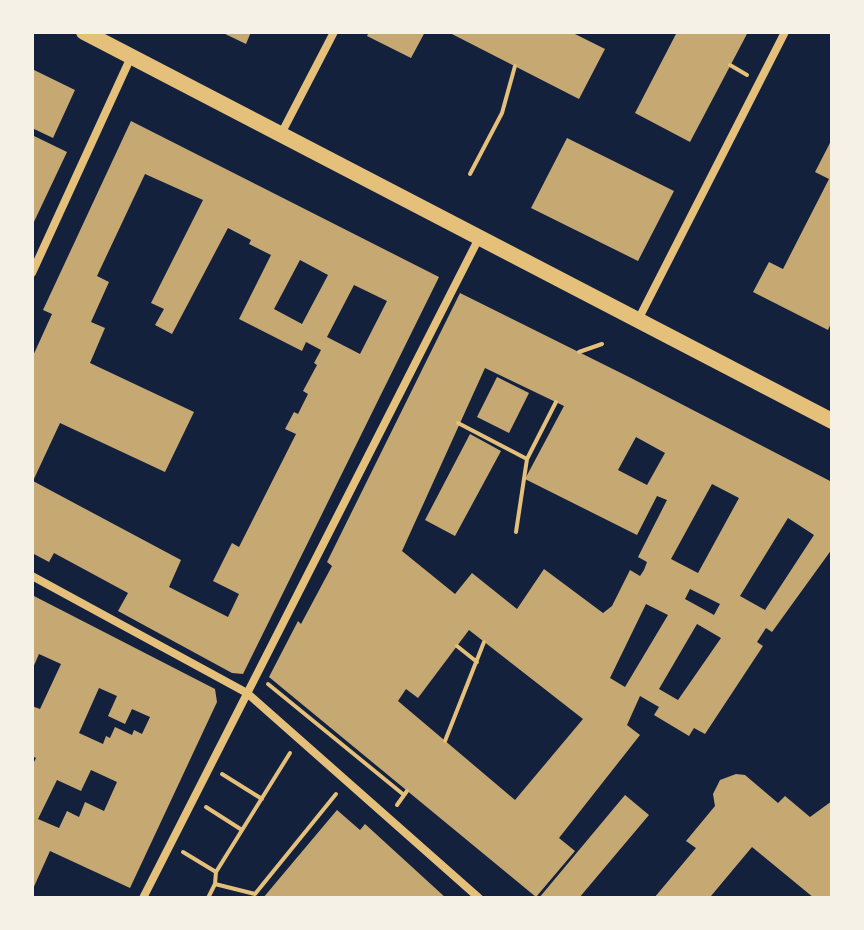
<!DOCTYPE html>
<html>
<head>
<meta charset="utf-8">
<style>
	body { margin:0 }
	#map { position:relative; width:864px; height:930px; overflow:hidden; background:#14213d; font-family:"Nunito Sans",sans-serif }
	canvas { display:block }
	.frame { position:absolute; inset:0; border:34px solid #f6f1e7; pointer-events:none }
</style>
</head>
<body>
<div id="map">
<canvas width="864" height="930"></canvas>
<div class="frame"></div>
</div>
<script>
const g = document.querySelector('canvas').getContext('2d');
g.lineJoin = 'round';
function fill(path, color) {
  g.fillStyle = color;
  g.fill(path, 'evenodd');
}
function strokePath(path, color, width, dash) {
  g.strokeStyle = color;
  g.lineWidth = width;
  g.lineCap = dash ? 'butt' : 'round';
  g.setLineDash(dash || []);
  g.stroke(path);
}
fill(new Path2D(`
	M221,32H251L246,44Z
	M369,32H425L411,58L367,36Z
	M448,32H571L605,49L579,99Z
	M677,32H748L690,142L635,113Z
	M32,69L75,90L53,138L32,128Z
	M131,121L439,277L243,674L232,673L118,611L128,593L54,553L49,562L32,553V358L52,314L43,310ZM145,174L203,200L151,303L164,309L155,325L172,334L228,228L251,240L249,244L271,255L239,319L302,351L306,342L321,350L314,363L317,365L303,391L308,394L298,414L294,412L285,429L296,434L239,547L232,543L213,581L239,594L228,617L169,587L181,560L33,481L60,423L165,472L194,412L90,363L105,328L91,322L109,282L97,276ZM300,260L328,275L302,324L274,309ZM354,285L387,301L360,354L327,337Z
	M32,135L67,152L32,226Z
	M567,138L674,191L638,261L531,208Z
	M832,139V321L828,330L753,292L769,262L783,269L829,179L815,172Z
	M460,293L631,378L832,482V549L772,632L766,628L757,642L763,646L705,734L694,728L689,736L654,715L659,707L640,696L627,725L640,735L559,838L575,851L536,897L269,677L298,621L301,624L332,566L327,562ZM485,368L564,406L525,479L637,535L657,496L667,500L638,557L647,562L644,570L640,576L630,570L612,606L603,613L544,569L517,609L472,573L455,594L402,551ZM636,437L665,453L647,485L618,470ZM712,484L739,498L698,573L671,559ZM788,518L814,535L765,610L740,596ZM690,589L720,604L714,615L685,599ZM646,604L668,615L625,687L610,678ZM697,624L721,638L678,700L659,689ZM469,630L583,719L515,800L398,701L406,689L418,698Z
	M497,377L529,393L509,433L477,417Z
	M470,434L501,451L455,536L425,520Z
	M32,595L215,689L217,702L130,888L50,851L32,891V766L36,758L32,756V706L40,709L61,664L39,654L32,670ZM99,688L117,696L108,716L125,724L132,709L150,717L142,734L134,730L132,735L115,727L110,738L106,736L103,744L79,733ZM91,770L117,782L104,811L85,802L79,817L67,811L59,828L38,819L57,780L81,791Z
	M736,774L745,775L778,803L785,796L810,817L832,801V898H814L752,847L711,896L713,898H654L696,848L686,841L715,806L713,794L720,780Z
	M625,795L649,815L579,898H539Z
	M337,810L360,830L365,824L446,898H263Z`), '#c6a872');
strokePath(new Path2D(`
	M730,65L747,75
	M470,174L502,113L515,66
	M579,352L602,344
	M458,423L527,459
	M516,532L527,459L556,402
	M457,646L477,662
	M268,684L404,795
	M445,741L484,642
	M222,774L262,799
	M397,805L407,791
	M206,807L242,830
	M183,852L216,872L290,753
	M215,884L255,894L336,794
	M208,898L215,884L216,872`), '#e5c07b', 4);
strokePath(new Path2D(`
	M281,134L334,32
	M32,273L131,57
	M638,320L785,32
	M32,576L247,693L479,898
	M143,898L479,238`), '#e5c07b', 8);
strokePath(new Path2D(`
	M84,32L832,421`), '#e5c07b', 16);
</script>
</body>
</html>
